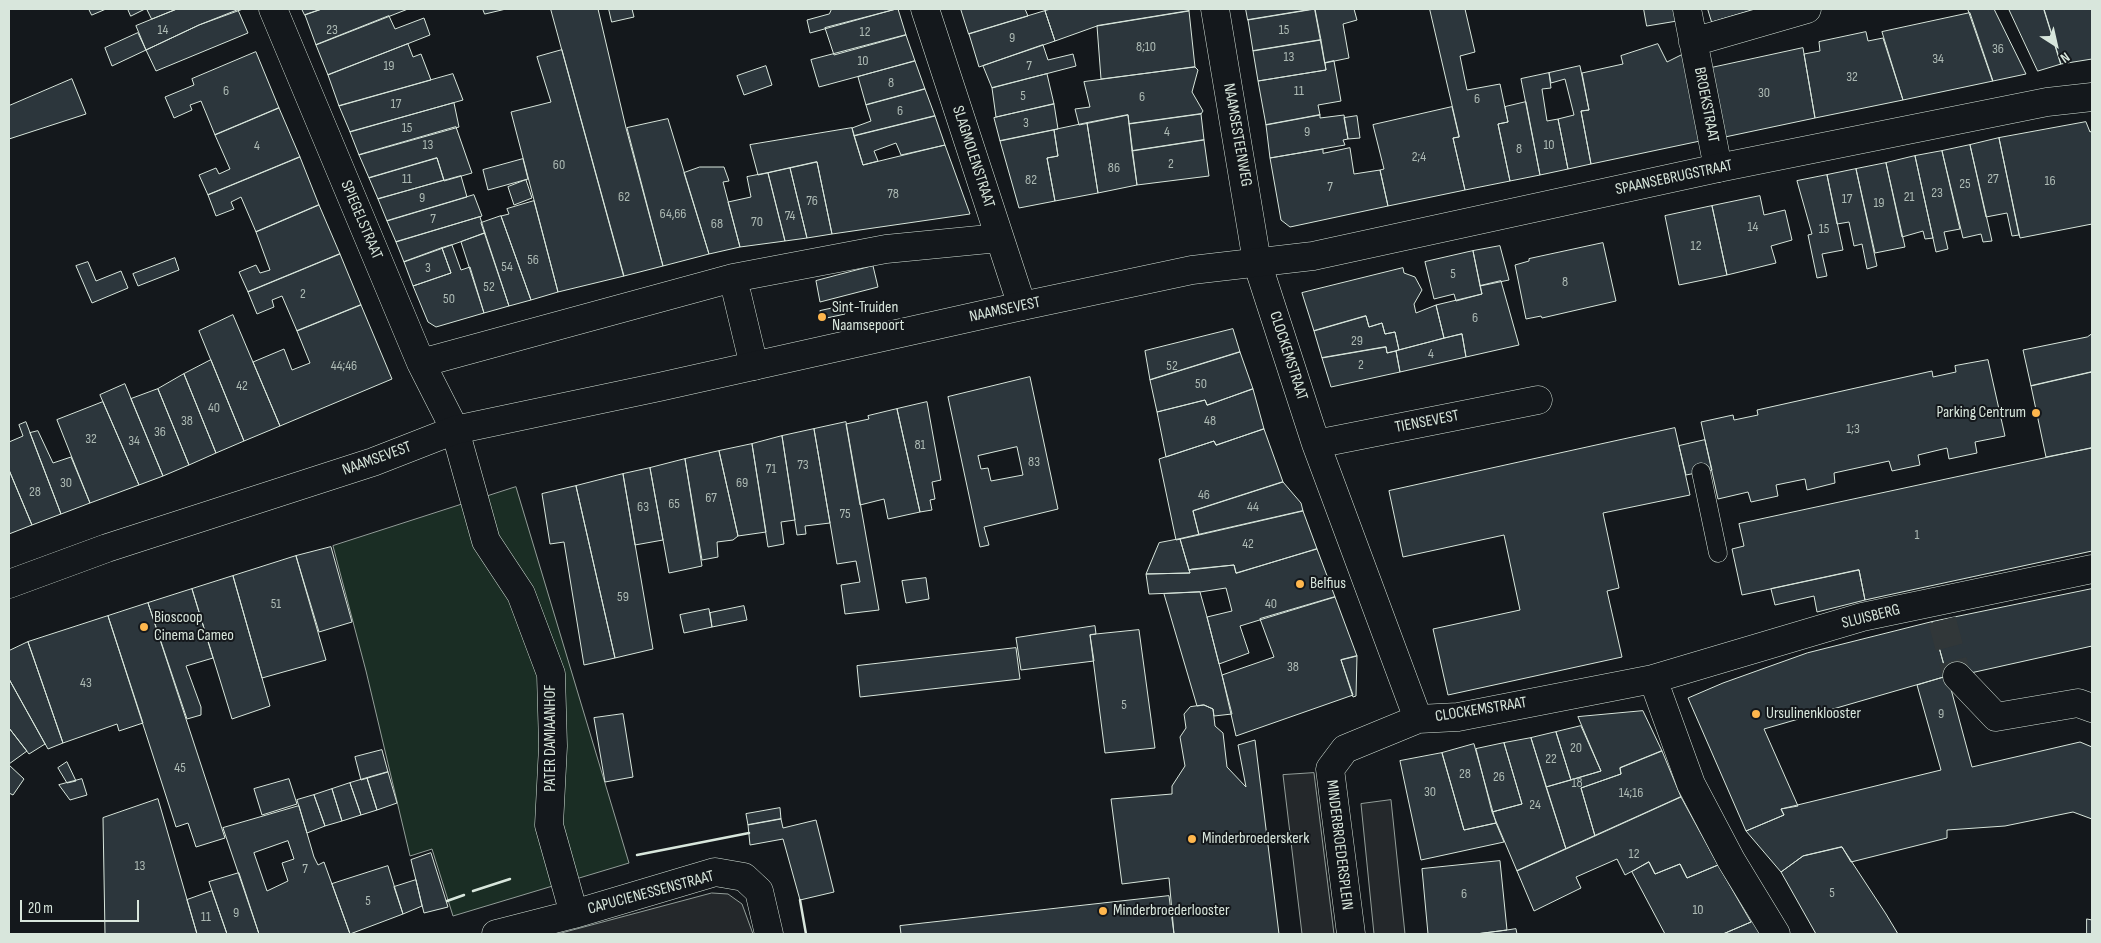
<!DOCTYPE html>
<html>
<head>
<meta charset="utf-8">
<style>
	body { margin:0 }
	#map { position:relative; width:2101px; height:943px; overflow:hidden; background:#14181c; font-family:"Sofia Sans Condensed",sans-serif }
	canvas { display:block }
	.frame { position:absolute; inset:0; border:10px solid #d8e6dc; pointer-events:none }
	.north { position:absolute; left:2031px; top:20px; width:50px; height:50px; -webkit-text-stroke:4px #14181c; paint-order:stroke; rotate:145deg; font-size:14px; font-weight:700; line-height:20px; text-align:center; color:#d8e6dc }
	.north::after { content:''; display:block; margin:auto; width:18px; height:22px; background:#d8e6dc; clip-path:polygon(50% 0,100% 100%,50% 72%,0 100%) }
	.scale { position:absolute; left:20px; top:900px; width:119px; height:22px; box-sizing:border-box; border:2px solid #d8e6dc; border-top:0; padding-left:6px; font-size:15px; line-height:18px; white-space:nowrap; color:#d8e6dc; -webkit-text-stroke:4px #14181c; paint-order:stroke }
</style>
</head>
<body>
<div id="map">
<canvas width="2101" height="943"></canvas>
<div class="frame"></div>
<div class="north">N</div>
<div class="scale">20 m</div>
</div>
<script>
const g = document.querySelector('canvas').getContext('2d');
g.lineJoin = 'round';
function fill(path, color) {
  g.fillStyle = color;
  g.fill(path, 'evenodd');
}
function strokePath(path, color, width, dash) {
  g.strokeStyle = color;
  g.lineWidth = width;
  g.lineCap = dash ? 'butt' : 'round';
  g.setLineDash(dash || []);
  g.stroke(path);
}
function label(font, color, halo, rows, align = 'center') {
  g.font = font + ' "Sofia Sans Condensed",sans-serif';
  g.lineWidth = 4;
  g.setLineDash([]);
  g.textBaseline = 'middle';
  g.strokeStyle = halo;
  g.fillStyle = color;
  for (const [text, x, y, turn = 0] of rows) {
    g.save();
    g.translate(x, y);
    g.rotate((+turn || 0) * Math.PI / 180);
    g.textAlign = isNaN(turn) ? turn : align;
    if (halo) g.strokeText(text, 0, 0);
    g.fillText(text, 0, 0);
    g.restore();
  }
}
const green = new Path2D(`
	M516,487L629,863L453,916L432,849L410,856L366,671L333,546Z`);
fill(green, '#1a2d24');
strokePath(green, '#939e99', 1);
const parking = new Path2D(`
	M1314,773L1334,934H1302L1283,775Z
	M1391,800L1405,934H1374L1361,804Z
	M712,893L728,894L742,904L753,934H558Z`);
fill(parking, '#24282b');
strokePath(parking, '#939e99', 1);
const building = new Path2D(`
	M89,9H106L92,15Z
	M128,9H145L131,16Z
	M147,9H177L152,19Z
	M177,9H243L199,25L146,50L136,26Z
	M302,9H322L305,15Z
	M322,9H408L316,45L305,15Z
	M483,9H506L485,14Z
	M551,9H598L626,128L663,266L624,276Z
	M609,9H632L634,17L612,22Z
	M832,9H896L810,33L807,20L829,14Z
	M898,9L906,35L834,55L825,28Z
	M961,9H1025L1028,16L969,34Z
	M1051,9H1189V11L1097,26L1055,41L1045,11Z
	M1246,9H1315L1248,20Z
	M1315,9H1354L1357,20L1343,24L1349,58L1325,63Z
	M1315,9L1321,40L1253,51L1248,20Z
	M1430,9H1465L1475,52L1460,56L1467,90L1500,84L1508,122L1498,124L1510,181L1465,190L1453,138L1459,137Z
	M1644,9H1675L1677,21L1647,26Z
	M1708,9H1755L1712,22Z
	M1968,9H1994L2026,74L1993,81Z
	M2009,9H2044L2061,64L2038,71Z
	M2044,9H2092V59L2061,64Z
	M238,10L248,33L156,71L146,50L199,25Z
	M1045,11L1055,41L979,67L969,34Z
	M1189,11L1195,67L1101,79L1097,26Z
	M1970,13L1993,81L1903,100L1882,32Z
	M389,16L395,29L424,18L430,35L328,75L316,45Z
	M1866,32L1868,41L1883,38L1903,100L1815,118L1804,54L1820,51L1819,42Z
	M138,33L146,50L112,66L105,48Z
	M906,35L915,61L819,87L811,60Z
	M1321,40L1326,70L1258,81L1253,51Z
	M408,44L413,57L421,54L431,80L339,106L328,75Z
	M1658,44L1667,62L1683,54L1700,141L1591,164L1581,111L1589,110L1582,73L1623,64L1621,56Z
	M1043,45L1048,60L1073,54L1076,66L992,88L983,66Z
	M1803,48L1815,118L1725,137L1711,68Z
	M562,50L624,276L558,292L511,112L551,102L537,57Z
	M256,52L279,108L215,135L201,101L190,105L192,110L174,118L165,97L194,85L192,79Z
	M915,61L925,89L866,105L858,77Z
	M1334,61L1341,101L1318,105L1320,115L1266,125L1258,81L1326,70L1325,63Z
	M766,66L772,85L744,95L737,76Z
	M1580,66L1589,110L1581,111L1591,164L1568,169L1558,119L1574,115L1565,79L1551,83L1549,73Z
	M1195,67L1198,70L1192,92L1203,111L1201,114L1129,124L1128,115L1079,125L1075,109L1090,107L1084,82Z
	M1549,73L1551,88L1542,89L1547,121L1558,119L1568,169L1540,175L1521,79Z
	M453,74L463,100L350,132L339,106Z
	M1047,74L1054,104L996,117L992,88Z
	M72,79L86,114L9,139V106Z
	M925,89L935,116L854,136L852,128L871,121L866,105Z
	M1526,102L1540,175L1510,181L1498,124L1508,122L1505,107Z
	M454,103L459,127L359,155L350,132Z
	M1054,104L1058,129L1000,141L994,118Z
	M1452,107L1459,137L1453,138L1465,190L1388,206L1380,170L1384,169L1373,125Z
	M279,108L300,157L208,195L199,175L216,168L219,174L230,169L215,135Z
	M1201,114L1204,140L1132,151L1129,124Z
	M1128,115L1137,185L1098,193L1087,123Z
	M1320,115V118L1344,115L1348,139L1343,140L1345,145L1270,158L1266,125Z
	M935,116L945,145L901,155L896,143L874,151L878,161L863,165L854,136Z
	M1357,116L1360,138L1348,139L1344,118Z
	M668,119L709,254L663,266L627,128Z
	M2086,122L2090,132L2092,131V224L2020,238L1999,138Z
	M1087,123L1098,193L1055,201L1047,158L1058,156L1054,130Z
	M456,127L472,173L444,181L437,158L369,178L359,155Z
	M852,128L863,165L945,145L970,214L832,234L817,162L758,175L750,145Z
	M1054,130L1058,156L1047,158L1055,201L1019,208L1000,141Z
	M1999,138L2019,235L2012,236L2007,213L1986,217L1970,145Z
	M1204,140L1209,176L1137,185L1132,151Z
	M1970,145L1990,232L1992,241L1983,242L1981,234L1963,238L1942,151Z
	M1350,148L1354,174L1380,170L1388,206L1290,227L1281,220L1270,158L1323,149V153Z
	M1942,151L1960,229L1944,232L1948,249L1936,252L1915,156Z
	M1915,156L1933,238L1925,239L1923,231L1902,237L1886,163Z
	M300,157L319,205L256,232L241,197L231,202L234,209L216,216L208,195Z
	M437,158L444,180L378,199L369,178Z
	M523,159L528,179L488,190L483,170Z
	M817,162L832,234L807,238L790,168Z
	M1886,163L1905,247L1875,253L1856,169Z
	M700,167H724L729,181L723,182L740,247L709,254L684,173Z
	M790,168L807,238L785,241L768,173Z
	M1856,169L1877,266L1867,269L1862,244L1854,246L1849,222L1837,224L1827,175Z
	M768,173L785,241L740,247L728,202L751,197L747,177Z
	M1827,175L1843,250L1822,254L1827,276L1817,278L1808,235L1812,234L1797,181Z
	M461,176L467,197L387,221L378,199Z
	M526,180L532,198L514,205L508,187Z
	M474,195L482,216L396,242L387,221Z
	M1760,196L1764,215L1785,210L1792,240L1771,246L1776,263L1727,275L1712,206Z
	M534,201L558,292L531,300L501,216L509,214L507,209Z
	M319,205L340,254L248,292L239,272L256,265L260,273L270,270L256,232Z
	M1712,206L1727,275L1679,285L1665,216Z
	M501,216L531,300L509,306L481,223Z
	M480,217L485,233L404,262L396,242Z
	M485,233L509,306L484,313L461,242Z
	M1603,243L1616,301L1542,318L1541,316L1526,319L1515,265L1529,261V259Z
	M452,245L461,270L470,267L484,313L436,327L428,322L413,286L451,273L442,248Z
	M1500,246L1509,280L1480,286L1473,251Z
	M442,248L451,273L413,286L404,262Z
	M1473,251L1482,294L1456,301L1454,294L1434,299L1425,262Z
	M340,254L361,305L297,331L282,296L272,300L274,307L257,314L248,292Z
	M175,258L179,270L138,286L133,274Z
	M88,262L96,281L121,271L128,288L92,303L76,266Z
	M873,266L878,287L820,302L816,281Z
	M1403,268L1404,273L1415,277L1422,290L1414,304L1416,313L1436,305L1444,338L1399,350L1395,332L1385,334L1382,323L1369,327L1366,316L1314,331L1302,293Z
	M1501,281L1519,345L1466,357L1462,334L1444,338L1436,305L1482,294L1480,286Z
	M361,305L392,379L280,426L253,362L284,349L292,370L310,363L297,331Z
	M843,306L845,314L822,319L820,311Z
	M233,315L280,426L244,441L199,331Z
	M1366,316L1369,327L1382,323L1385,334L1395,332L1399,350L1387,353L1386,347L1322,358L1314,331Z
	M1233,329L1240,352L1150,380L1145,351Z
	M1462,334L1466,357L1400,372L1396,351Z
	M2092,334V372L2031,386L2023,350L2087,337Z
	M1386,347L1387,353L1396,351L1400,372L1331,387L1322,358Z
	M1240,352L1253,389L1207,405L1205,400L1157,412L1150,380Z
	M211,360L244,441L216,453L184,374Z
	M1988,360L2005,436L1975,442L1977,453L1949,459L1947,448L1918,455L1920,465L1892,471L1889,461L1834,473L1835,483L1807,490L1805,479L1776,485L1778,496L1751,502L1748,492L1718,499L1701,422L1733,415L1734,420L1758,415L1757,410L1932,371L1933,377L1956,372L1955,366Z
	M2092,372V448L2046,457L2031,386Z
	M184,374L216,453L189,465L158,389Z
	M1030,377L1058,509L984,527L989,545L980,547L948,397ZM1017,447L1023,475L991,481L988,468L981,469L978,456Z
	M125,384L163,476L139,485L100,395Z
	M158,389L189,465L163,476L131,399Z
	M1253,389L1264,429L1216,445L1214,441L1166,457L1157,412L1205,400L1207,405Z
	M103,402L139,485L90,503L57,420Z
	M927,402L941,480L932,482L935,499L930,500L932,510L920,512L897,409Z
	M897,409L920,512L888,519L884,499L860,505L846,424L869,419L868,416Z
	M26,422L61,514L32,525L9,470V442L23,436L19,425Z
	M846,422L879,610L845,614L841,585L860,582L856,561L837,564L814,429Z
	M1675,428L1690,495L1603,513L1619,588L1607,591L1622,657L1448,695L1433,629L1520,610L1504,535L1403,557L1389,491Z
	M814,429L830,523L805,526L806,534L797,535L782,436Z
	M1264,429L1283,482L1193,511L1199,535L1176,540L1159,459L1214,441L1216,445Z
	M38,431L53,463L71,457L90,503L61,514L30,433Z
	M782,436L795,520L781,522L784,544L768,547L752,444Z
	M1705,440L1712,470L1686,475L1679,446Z
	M752,444L766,532L738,536L719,451Z
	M2092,448V551L1865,600L1859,570L1742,595L1732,549L1744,546L1739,524Z
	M719,451L738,536L733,540L717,542L718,557L702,560L685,459Z
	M685,459L702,566L669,573L650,468Z
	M650,468L663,540L635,545L623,474Z
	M9,470L32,525L9,534Z
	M623,474L653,649L615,658L576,486Z
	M1283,482L1301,503L1303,511L1199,535L1193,511Z
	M576,486L615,658L584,665L564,542L550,544L542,494Z
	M1303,511L1317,549L1236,573L1234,565L1189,570L1180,539Z
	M1180,539L1190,573L1146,574L1159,543Z
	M331,547L352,622L319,632L296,556Z
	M1317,549L1335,597L1240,626L1249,653L1219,664L1207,617L1232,611L1226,588L1200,592L1149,594L1146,574L1190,573L1189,570L1192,569L1234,565L1236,573Z
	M296,556L326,660L262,678L233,576Z
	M1859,570L1865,600L1817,612L1814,596L1775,605L1771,589Z
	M233,576L270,706L232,719L192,589Z
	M926,578L929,599L906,603L902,581Z
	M192,589L213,658L186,666L201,707V715L187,719L148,603Z
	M2092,589V646L1948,678L1972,767L2080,742L2092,747V819L2073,812L2005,826L1947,830V838L1851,862L1842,847L1803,856L1781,872L1746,831L1784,815L1781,809L1941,770L1917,685L1947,676L1932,622Z
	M1200,592L1207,617L1232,714L1214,716L1213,709L1204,705L1197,706L1164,594Z
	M1335,597L1357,656L1341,660L1353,695L1236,736L1222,675L1274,657L1260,619Z
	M148,603L225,838L196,847L188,823L176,827L108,616Z
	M744,606L747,620L712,627L710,613Z
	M709,609L712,627L684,633L680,615Z
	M108,616L143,723L119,731L117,724L63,743L28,642Z
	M1932,622L1947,676L1764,729L1798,806L1781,809L1784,815L1746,831L1688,698L1723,683L1807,653Z
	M1095,626L1096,634L1090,635L1094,661L1021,670L1016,638Z
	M1139,630L1155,748L1105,753L1090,635Z
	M28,642L63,743L48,749L9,679V651Z
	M1016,648L1020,679L860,697L857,666Z
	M1357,656L1356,696L1353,697L1341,660Z
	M9,679L45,744L29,754L9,728Z
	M1204,705L1213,709L1215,726L1223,733L1227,767L1246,787L1238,745L1255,740L1279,934H1174L1169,878L1122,884L1111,799L1172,794V786L1185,766L1180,737L1186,728L1184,714L1190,707Z
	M1643,711L1662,751L1620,768L1621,774L1581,788L1595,836L1566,849L1546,787L1601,771L1578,717Z
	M623,714L633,777L605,782L594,718Z
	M1581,726L1601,771L1571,780L1556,732Z
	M9,728L27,751L9,764Z
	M1556,732L1571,780L1546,787L1531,738Z
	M1531,738L1566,849L1517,871L1492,812L1522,804L1504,743Z
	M1504,743L1522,804L1492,812L1476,749Z
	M1474,744L1496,823L1464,830L1442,753Z
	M382,750L388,772L361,780L355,757Z
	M1662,751L1681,797L1595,836L1581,788L1621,774L1620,768Z
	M1442,753L1464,830L1496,823L1504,842L1421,860L1400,761Z
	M67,762L76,781L67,783L58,768Z
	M9,765L24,779L13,795L9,793Z
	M388,772L397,803L377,810L367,778Z
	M367,778L377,810L361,815L350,783Z
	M82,779L87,795L70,800L59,785Z
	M289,779L297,804L262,815L254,789Z
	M350,783L361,815L342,821L332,789Z
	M332,789L342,821L325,826L314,795Z
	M314,795L325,826L307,833L297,800Z
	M1681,797L1718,865L1687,878L1680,864L1655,874L1649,862L1625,875L1617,859L1576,877L1581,888L1534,911L1517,871Z
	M158,799L197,934H105L103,818Z
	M299,806L314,857L318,865L324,862L350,934H259L223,828ZM288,841L294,859L282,863L288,881L267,891L254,853Z
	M780,808L781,819L748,825L746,814Z
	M781,819L783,828L816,820L834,892L800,900L783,839L750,845L748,825Z
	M1842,847L1886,914L1898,934H1816L1781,872L1803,856Z
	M431,853L448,907L424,913L411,860Z
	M1500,861L1507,930L1476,934H1428L1422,869Z
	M1649,862L1655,874L1680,864L1687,878L1718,865L1751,922L1723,934H1665L1632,872Z
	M388,866L403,914L350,934L332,884Z
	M239,873L259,934H227L209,882Z
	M416,880L422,906L403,914L394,887Z
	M212,891L227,934H197L187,900Z
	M1169,896L1174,934H901L900,926Z
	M2087,919L2092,920V934H2087Z
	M1754,921L1762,934H1723L1751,922Z
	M1516,929L1517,934H1476L1507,930Z`);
fill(building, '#2c363c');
strokePath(building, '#d8e6dc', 1);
strokePath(new Path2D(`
	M1942,620L1957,676`), '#313739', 28, [28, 14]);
const lane = new Path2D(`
	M1701,472L1718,553`);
const street = new Path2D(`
	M273,9L421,363L455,430L486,541L521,594L551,674L553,746L549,825L574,914
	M925,9L1022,306
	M1215,9L1257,262L1316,444L1418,719L1458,717L1653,679L1862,617L2092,569
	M1687,9L1718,168
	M1693,42L1807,9
	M733,278L754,366
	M421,363L733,278L886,249L999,238
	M1316,444L1538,400
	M1957,676L1996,717L2078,703L2092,708
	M1653,679L1691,784L1731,860L1776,934
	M496,934L574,914L715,872L744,877L759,891L769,934
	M1351,934L1330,769L1345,749L1418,719`);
const secondary = new Path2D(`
	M9,584L107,548L373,462L455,430L659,387L1022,306L1192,270L1313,256L1718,168L2047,102L2092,97`);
strokePath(lane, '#d8e6dc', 19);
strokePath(street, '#d8e6dc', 29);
strokePath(secondary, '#d8e6dc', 29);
strokePath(lane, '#14181c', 18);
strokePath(street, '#14181c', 28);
strokePath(secondary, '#14181c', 28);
strokePath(new Path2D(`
	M637,855L749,833
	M473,891L510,879
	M800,900L806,934
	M447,901L464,895`), '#d8e6dc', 2.5);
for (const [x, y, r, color] of [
	[822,317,5,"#ffb74d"],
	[2036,413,5,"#ffb74d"],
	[1300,584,5,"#ffb74d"],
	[144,627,5,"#ffb74d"],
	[1756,714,5,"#ffb74d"],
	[1192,839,5,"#ffb74d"],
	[1103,911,5,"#ffb74d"]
]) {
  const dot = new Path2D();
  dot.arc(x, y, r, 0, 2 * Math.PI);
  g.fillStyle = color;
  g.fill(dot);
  strokePath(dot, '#14181c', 2);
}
label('14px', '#adbab4', null, [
	["14",163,30],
	["23",332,30],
	["15",1284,30],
	["12",865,32],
	["9",1012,38],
	["8;10",1146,47],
	["36",1998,49],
	["13",1289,57],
	["34",1938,59],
	["10",863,61],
	["19",389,66],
	["7",1029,66],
	["32",1852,77],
	["8",891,83],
	["6",226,91],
	["11",1299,91],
	["30",1764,93],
	["5",1023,96],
	["6",1142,97],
	["6",1477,99],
	["17",396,104],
	["6",900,111],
	["3",1026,123],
	["15",407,128],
	["4",1167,132],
	["9",1307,132],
	["13",428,145],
	["10",1549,145],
	["4",257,146],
	["8",1519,149],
	["2;4",1419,157],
	["2",1171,164],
	["60",559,165],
	["86",1114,168],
	["11",407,179],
	["27",1993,179],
	["82",1031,180],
	["16",2050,181],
	["25",1965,184],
	["7",1330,187],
	["23",1937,193],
	["78",893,194],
	["62",624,197],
	["21",1909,197],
	["9",422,198],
	["17",1847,199],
	["76",812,201],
	["19",1879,203],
	["64,66",673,214],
	["74",790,216],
	["7",433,219],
	["70",757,222],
	["68",717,224],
	["14",1753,227],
	["15",1824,229],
	["12",1696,246],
	["56",533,260],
	["54",507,267],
	["3",428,268],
	["5",1453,274],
	["8",1565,282],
	["52",489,287],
	["2",303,294],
	["50",449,299],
	["6",1475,318],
	["29",1357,341],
	["4",1431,354],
	["2",1361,365],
	["44;46",344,366],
	["52",1172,366],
	["50",1201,384],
	["42",242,386],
	["40",214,408],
	["38",187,421],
	["48",1210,421],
	["1;3",1853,429],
	["36",160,432],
	["32",91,439],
	["34",134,441],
	["81",920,445],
	["83",1034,462],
	["73",803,465],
	["71",771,469],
	["30",66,483],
	["69",742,483],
	["28",35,492],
	["46",1204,495],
	["67",711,498],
	["65",674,504],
	["63",643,507],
	["44",1253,507],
	["75",845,514],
	["1",1917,535],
	["42",1248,544],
	["59",623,597],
	["51",276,604],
	["40",1271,604],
	["38",1293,667],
	["43",86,683],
	["5",1124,705],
	["9",1941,714],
	["20",1576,748],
	["22",1551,759],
	["45",180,768],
	["28",1465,774],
	["26",1499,777],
	["18",1577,783],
	["30",1430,792],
	["14;16",1631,793],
	["24",1535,805],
	["12",1634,854],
	["13",140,866],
	["7",305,869],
	["5",1832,893],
	["6",1464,894],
	["5",368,901],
	["10",1698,910],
	["9",236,913],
	["11",206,917]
]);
label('16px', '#d8e6dc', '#14181c', [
	["BROEKSTRAAT",1706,105,79],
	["NAAMSESTEENWEG",1237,135,80],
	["SLAGMOLENSTRAAT",973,157,72],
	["SPAANSEBRUGSTRAAT",1674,178,-12],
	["SPIEGELSTRAAT",361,220,67],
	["NAAMSEVEST",1005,310,-12],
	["CLOCKEMSTRAAT",1288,356,72],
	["TIENSEVEST",1427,422,-11],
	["NAAMSEVEST",377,459,-20],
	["SLUISBERG",1871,617,-14],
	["CLOCKEMSTRAAT",1481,710,-9],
	["PATER DAMIAANHOF",551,738,-90],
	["MINDERBROEDERSPLEIN",1339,845,83],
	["CAPUCIENESSENSTRAAT",651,893,-15]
]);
label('16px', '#d8e6dc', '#14181c', [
	["Sint-Truiden",832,308],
	["Naamsepoort",832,326],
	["Parking Centrum",2026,413,"right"],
	["Belfius",1310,584],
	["Bioscoop",154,618],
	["Cinema Cameo",154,636],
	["Ursulinenklooster",1766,714],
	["Minderbroederskerk",1202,839],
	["Minderbroederlooster",1113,911]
], 'left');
</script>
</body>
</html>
